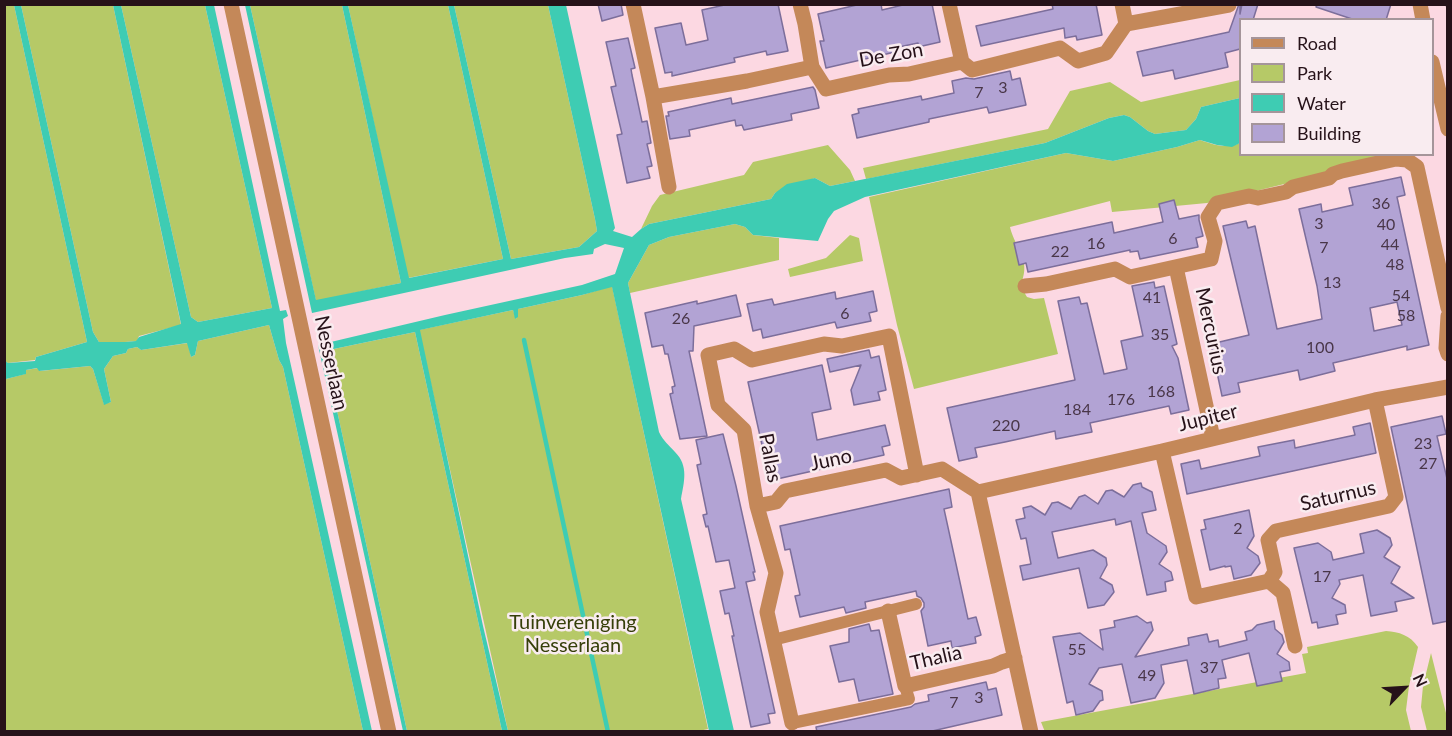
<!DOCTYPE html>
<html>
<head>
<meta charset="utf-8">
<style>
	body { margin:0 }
	#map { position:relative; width:1452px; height:736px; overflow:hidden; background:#fcd8e2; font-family:Lato,sans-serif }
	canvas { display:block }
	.frame { position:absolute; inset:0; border:6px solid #261219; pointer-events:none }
	.legend { position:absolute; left:1239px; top:18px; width:195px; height:138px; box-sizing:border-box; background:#f9ecf0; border:2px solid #a5959a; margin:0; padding:8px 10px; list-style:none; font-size:18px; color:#261219 }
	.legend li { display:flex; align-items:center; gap:12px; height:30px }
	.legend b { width:30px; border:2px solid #a5959a }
	.north { position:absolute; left:1374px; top:658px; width:60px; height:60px; -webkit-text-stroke:4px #f9ecf0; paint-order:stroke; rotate:65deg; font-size:16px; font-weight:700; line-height:24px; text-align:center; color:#261219 }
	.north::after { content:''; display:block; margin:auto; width:21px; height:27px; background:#261219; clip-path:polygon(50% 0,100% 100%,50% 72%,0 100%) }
</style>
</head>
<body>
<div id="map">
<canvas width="1452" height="736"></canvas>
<div class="frame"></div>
<ul class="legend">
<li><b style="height:8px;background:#c48859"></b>Road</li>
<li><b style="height:16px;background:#b6c967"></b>Park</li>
<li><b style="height:16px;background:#3eccb3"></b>Water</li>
<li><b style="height:16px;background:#b2a3d4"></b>Building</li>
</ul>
<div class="north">N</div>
</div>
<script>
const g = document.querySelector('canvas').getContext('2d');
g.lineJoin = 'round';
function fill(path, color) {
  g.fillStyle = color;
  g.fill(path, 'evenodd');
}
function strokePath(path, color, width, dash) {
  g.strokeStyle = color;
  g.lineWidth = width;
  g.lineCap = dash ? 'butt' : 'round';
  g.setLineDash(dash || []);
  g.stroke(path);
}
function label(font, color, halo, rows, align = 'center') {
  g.font = font + ' Lato,sans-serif';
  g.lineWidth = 5;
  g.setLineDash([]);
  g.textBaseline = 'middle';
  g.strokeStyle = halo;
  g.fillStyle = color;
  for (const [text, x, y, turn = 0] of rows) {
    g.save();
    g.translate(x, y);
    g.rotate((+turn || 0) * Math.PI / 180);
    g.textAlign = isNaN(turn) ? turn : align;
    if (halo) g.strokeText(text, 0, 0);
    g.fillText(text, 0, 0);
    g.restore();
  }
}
fill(new Path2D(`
	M4,5H14L87,342L36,357L35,360L8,363L4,361Z
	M21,5H113L181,325L139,336L137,341L125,342H99L93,332Z
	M121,5H205L272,308L198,322L191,317Z
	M250,5H342L401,283L316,301Z
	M348,5H448L503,259L408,278Z
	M454,5H548L595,219L597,231L579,247L511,259Z
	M1240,80V98L1201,107L1196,119L1186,130L1155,134L1148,131L1130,117L1124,115L1109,118L1045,143L866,179L863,168L1048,129L1070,91L1110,82L1141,102Z
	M1200,140C1215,145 1225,149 1240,143V154L1392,155L1325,174L1207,203L1112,212L1110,201L1010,227C1012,237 1023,256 1024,264C1026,280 1017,280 1027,297L1034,299L1044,298L1058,354L914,389L897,325L869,197L1066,153L1113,161L1177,147Z
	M828,145L850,170L855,181L830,186L815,178L775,193L771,199L649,224L641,229L652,206L660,195L744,175L753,162Z
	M735,224L745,227L753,235L779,238V260L630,293L628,283L649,245L669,237Z
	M850,235L859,238L863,261L790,277L788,269L826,258Z
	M612,286L708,729L695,732L508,731L419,330L513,310L516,319L518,309L582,295Z
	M269,325L279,360L283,367L363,731H5L4,399L6,379L25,374L26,370L38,368L40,371L90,366L93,369L104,404L111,402L104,369L113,356L126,353L128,349L137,347L141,350L188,343L191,357L195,355L198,341Z
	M415,332L502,731H407L324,351Z
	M1386,631C1399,632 1410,635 1418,647L1409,686L1406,710L1411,731L1045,732L1041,722L1306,673L1302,654L1308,653L1307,647Z
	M1431,653L1447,717V731H1427L1421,707L1423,686Z`), '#b6c967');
fill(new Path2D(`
	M14,5H21L93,332L99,342H125L136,341L139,337L181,324L113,5H121L191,317L198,322L272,308L205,5H214L280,311L286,310L288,316L283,319L286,343L372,731H363L283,367L279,360L269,325L198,341L195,355L191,357L187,343L141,350L137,347L128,349L126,353L113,356L104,369L111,402L104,405L93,369L90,366L39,371L37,368L26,370V374L6,379L5,399V361L8,363L35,361L36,357L87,342Z
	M245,5H250L316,300L401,283L342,5H348L409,278L503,259L448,5H454L511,259L579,247L597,231L595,219L548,5H566L615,228L613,231L632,237L641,229L649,224L771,199L775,193L787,184L815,178L830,186L1045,143L1109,118L1124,115L1130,117L1148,131L1155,134L1186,130L1196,119L1201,107L1240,98V143L1232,147L1217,145L1200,140L1177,147L1113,161L1066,153L865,197L834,211L828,219L818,241L753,235L745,227L735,224L669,237L649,245L628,283L659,432C664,442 668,444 675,452C689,466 684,482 681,499L734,731H709L612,287L582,295L518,309V317L515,319L513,310L420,330L483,626L508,731H502L415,332L324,351L407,731H403L318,345L445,315L582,285L615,274L624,248L605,244L594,249L593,254L565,258L312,313Z`), '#3eccb3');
strokePath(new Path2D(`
	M524,340L608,732`), '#3eccb3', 4.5);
const building = new Path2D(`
	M598,4H621L623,15L602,21Z
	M729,4H778L788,51L767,55L766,51L734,58L735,62L672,76V72L665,73L655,28L681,23L686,45L708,40L702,10Z
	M861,4H881L882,10L907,4H932L940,42L918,47V43L894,48L895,52L826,68L820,41H824L818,14Z
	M1052,4H1096L1102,35L1077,40L1076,36L1065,38L1064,28L981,46L976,26L1053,9Z
	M1239,4H1240V14L1242,4H1258L1253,20H1240V49L1225,53L1228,67L1175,79L1173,70L1143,76L1137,52L1229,32Z
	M1317,4H1391L1386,20H1355L1316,7Z
	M628,38L635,68L631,69L632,75L642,122L647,121L651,143L647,144L652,166L647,167L650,178L627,183L617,135L622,134L611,87L616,86L606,42Z
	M1010,71L1012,80L1020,78L1026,105L989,113L987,107L929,119V122L857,138L852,115L859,113L858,109L921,96L922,100L954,93L952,81L966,78L974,79Z
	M813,87L815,90L819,108L791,114L792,120L744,130L742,125L736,126L735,120L689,130L690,136L670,139L666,116H669L668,112L731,98L732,104Z
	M1401,177L1405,195L1397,197L1429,345L1407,350V346L1333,363L1335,371L1300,380L1298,370L1238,383L1240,392L1222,396L1211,344L1249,335L1223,226L1246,221L1248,228L1255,226L1277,329L1322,319L1317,286L1299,209L1321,204L1322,212L1353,205L1349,188ZM1397,302L1402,325L1374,331L1370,308Z
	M1174,200L1179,219L1199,215V220L1203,236L1196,238L1198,247L1140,259L1138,251L1130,252V250L1028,272L1026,263L1019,265L1014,243L1112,222L1114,233L1163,222L1159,204Z
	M1154,282L1155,288L1164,286L1177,344L1172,346L1178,358L1189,410L1171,414L1169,406L1090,423L1092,432L1056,439L1055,431L1005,442L975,448L977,457L959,461L947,408L1075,380L1058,301L1079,297L1081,304L1087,303L1104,374L1127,369L1121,341L1143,336L1132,286Z
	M873,291L877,311L869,313L871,321L837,328L835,322L763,338L761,329L753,331L747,304L772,299L774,305L835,292L836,299Z
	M736,295L741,316L694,326L693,351H689L707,436L680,439L670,394L673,393L672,387L675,386L668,354H665L663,345L652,347L645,313L697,301V304Z
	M869,350L871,358L879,356L886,390L878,392L880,400L854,405L851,390L861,365L830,372L827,359Z
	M822,365L831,409L812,413L817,440L885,425L890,445L882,447L884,455L777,479L776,471L768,472L748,382Z
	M1442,416L1446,434L1437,436L1448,483V621L1433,624L1391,427Z
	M1370,423L1376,453L1187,494L1181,464L1199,460L1201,469L1260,456L1258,447L1294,440L1295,448L1355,435L1353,427Z
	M723,434L736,486L755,572H753L755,580L746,582L775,713L768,714L770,723L751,727L732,636H734L729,613L725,614L720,591L735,588L729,560L716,562L708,526L706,527L703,515L707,514L697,465L701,464L696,440Z
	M1141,483L1142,487L1152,492L1156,510L1142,513L1147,533L1166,546L1167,552L1159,564L1171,572L1173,580L1165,582L1166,591L1147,595L1131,521L1116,525L1115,519L1052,532L1058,558L1093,550L1106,558L1107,565L1100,578L1112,585L1114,592L1104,605L1088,608L1079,568L1023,580L1020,566L1031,564L1026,538L1021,539L1016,520L1025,518L1023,508L1031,506L1045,515L1052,503L1058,502L1071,509L1079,497L1085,495L1098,504L1106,491L1112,490L1124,497L1133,485Z
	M949,489L952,507L944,509L968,619L976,617L981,635L975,637L976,643L952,648L951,641L928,646L921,611L924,607V603L921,598L917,596L916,591L865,602L866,608L846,613L844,607L800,617L795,596L800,595L790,549L785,550L780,526Z
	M1249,510L1254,536L1247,548L1258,556L1260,563L1251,575L1234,579L1231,566L1225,567V566L1210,570L1201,530L1206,529L1204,520Z
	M1377,530L1390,538L1392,545L1384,557L1400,567L1391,583L1414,598L1395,602L1397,611L1371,616L1363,575L1339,580L1340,584L1332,598L1345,605L1346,613L1336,615L1338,624L1318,628L1317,622L1312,623L1294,548L1318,543L1331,552L1333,560L1364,553L1360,534Z
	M1137,616L1147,623L1151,622L1153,630L1135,657L1189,645L1188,638L1207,634L1209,642L1218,640L1219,647L1247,640L1245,632L1252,630L1257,625L1274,621L1275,629L1282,635L1284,642L1277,654L1289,662L1290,670L1280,672L1282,681L1257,686L1249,653L1222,660L1226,678L1218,679L1219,688L1194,694L1187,660L1161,665L1164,683L1155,698L1131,703L1122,664L1099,668L1089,684L1102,691L1103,700L1100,701L1093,711L1076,715L1073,701L1067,703L1053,637L1080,633L1103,650L1100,630L1115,627L1114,621Z
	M869,624L871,631L879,630L893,694L859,701L854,679L839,682L830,646L849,642V629Z
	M986,682L988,690L996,688L1002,715L928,732H817L816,727L911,707L915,704L929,701L928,695Z`);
fill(building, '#b2a3d4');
strokePath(building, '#7c6e9b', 1.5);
strokePath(new Path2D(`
	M773,640L916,604
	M792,723L909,699L905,686`), '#c48859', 12);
strokePath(new Path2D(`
	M231,4L389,732
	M633,4L653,97L669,187
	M800,4L805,24L812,67
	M949,4L962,62
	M1122,4L1126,24L1229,5
	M653,97L747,81L812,67L826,89L889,75L909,74L962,62L972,70L1060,48L1078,61L1106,53L1126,24
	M1176,267L1213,438
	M1025,286L1046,284L1115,269L1130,277L1211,259L1215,241L1208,217L1217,203L1249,196L1258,198L1286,192L1293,187L1329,178L1333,174L1342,171L1396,159L1407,160L1417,167L1448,308
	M1448,316L1446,348L1448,354
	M1162,451L1196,597L1269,581L1275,572L1268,540L1276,531L1389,506L1396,497L1375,400
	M978,492L1031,732
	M757,506L776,502L785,491L886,470L901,478L942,469L978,492L1162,451L1375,400L1448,387
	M1269,581L1283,593L1295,646
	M888,611L905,686L993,666L1002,662L1015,658
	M792,723L767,612L776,573L757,506L744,430L718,405L708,355L734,349L752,360L824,344L842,346L889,336L917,475`), '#c48859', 15);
strokePath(new Path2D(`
	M1420,4L1423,20
	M1432,62L1448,129`), '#c48859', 15);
strokePath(new Path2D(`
	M1446,4L1448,13`), '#7a5f68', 1.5);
label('16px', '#493648', null, [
	["3",1003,88],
	["7",979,93],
	["36",1381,204],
	["3",1319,224],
	["40",1386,225],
	["6",1173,239],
	["16",1096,244],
	["44",1390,245],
	["7",1324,248],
	["22",1060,252],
	["48",1395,265],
	["13",1332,283],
	["54",1401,296],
	["41",1152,298],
	["6",845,314],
	["58",1406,316],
	["26",681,319],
	["35",1160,335],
	["100",1320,348],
	["168",1161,392],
	["176",1121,400],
	["184",1077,410],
	["220",1006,426],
	["23",1423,444],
	["27",1428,464],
	["2",1238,529],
	["17",1322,577],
	["55",1077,650],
	["37",1209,668],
	["49",1147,676],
	["3",979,698],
	["7",954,703]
]);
label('20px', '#261219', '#f9ecf0', [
	["De Zon",891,55,-10],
	["Mercurius",1211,331,78],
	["Nesserlaan",331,363,78],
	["Jupiter",1208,418,-14],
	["Pallas",770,458,79],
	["Juno",831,460,-12],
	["Saturnus",1338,496,-13],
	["Thalia",936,658,-13]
]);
label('20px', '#363f09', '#f9ecf0', [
	["Tuinvereniging",573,623],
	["Nesserlaan",573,646]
]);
</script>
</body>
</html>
